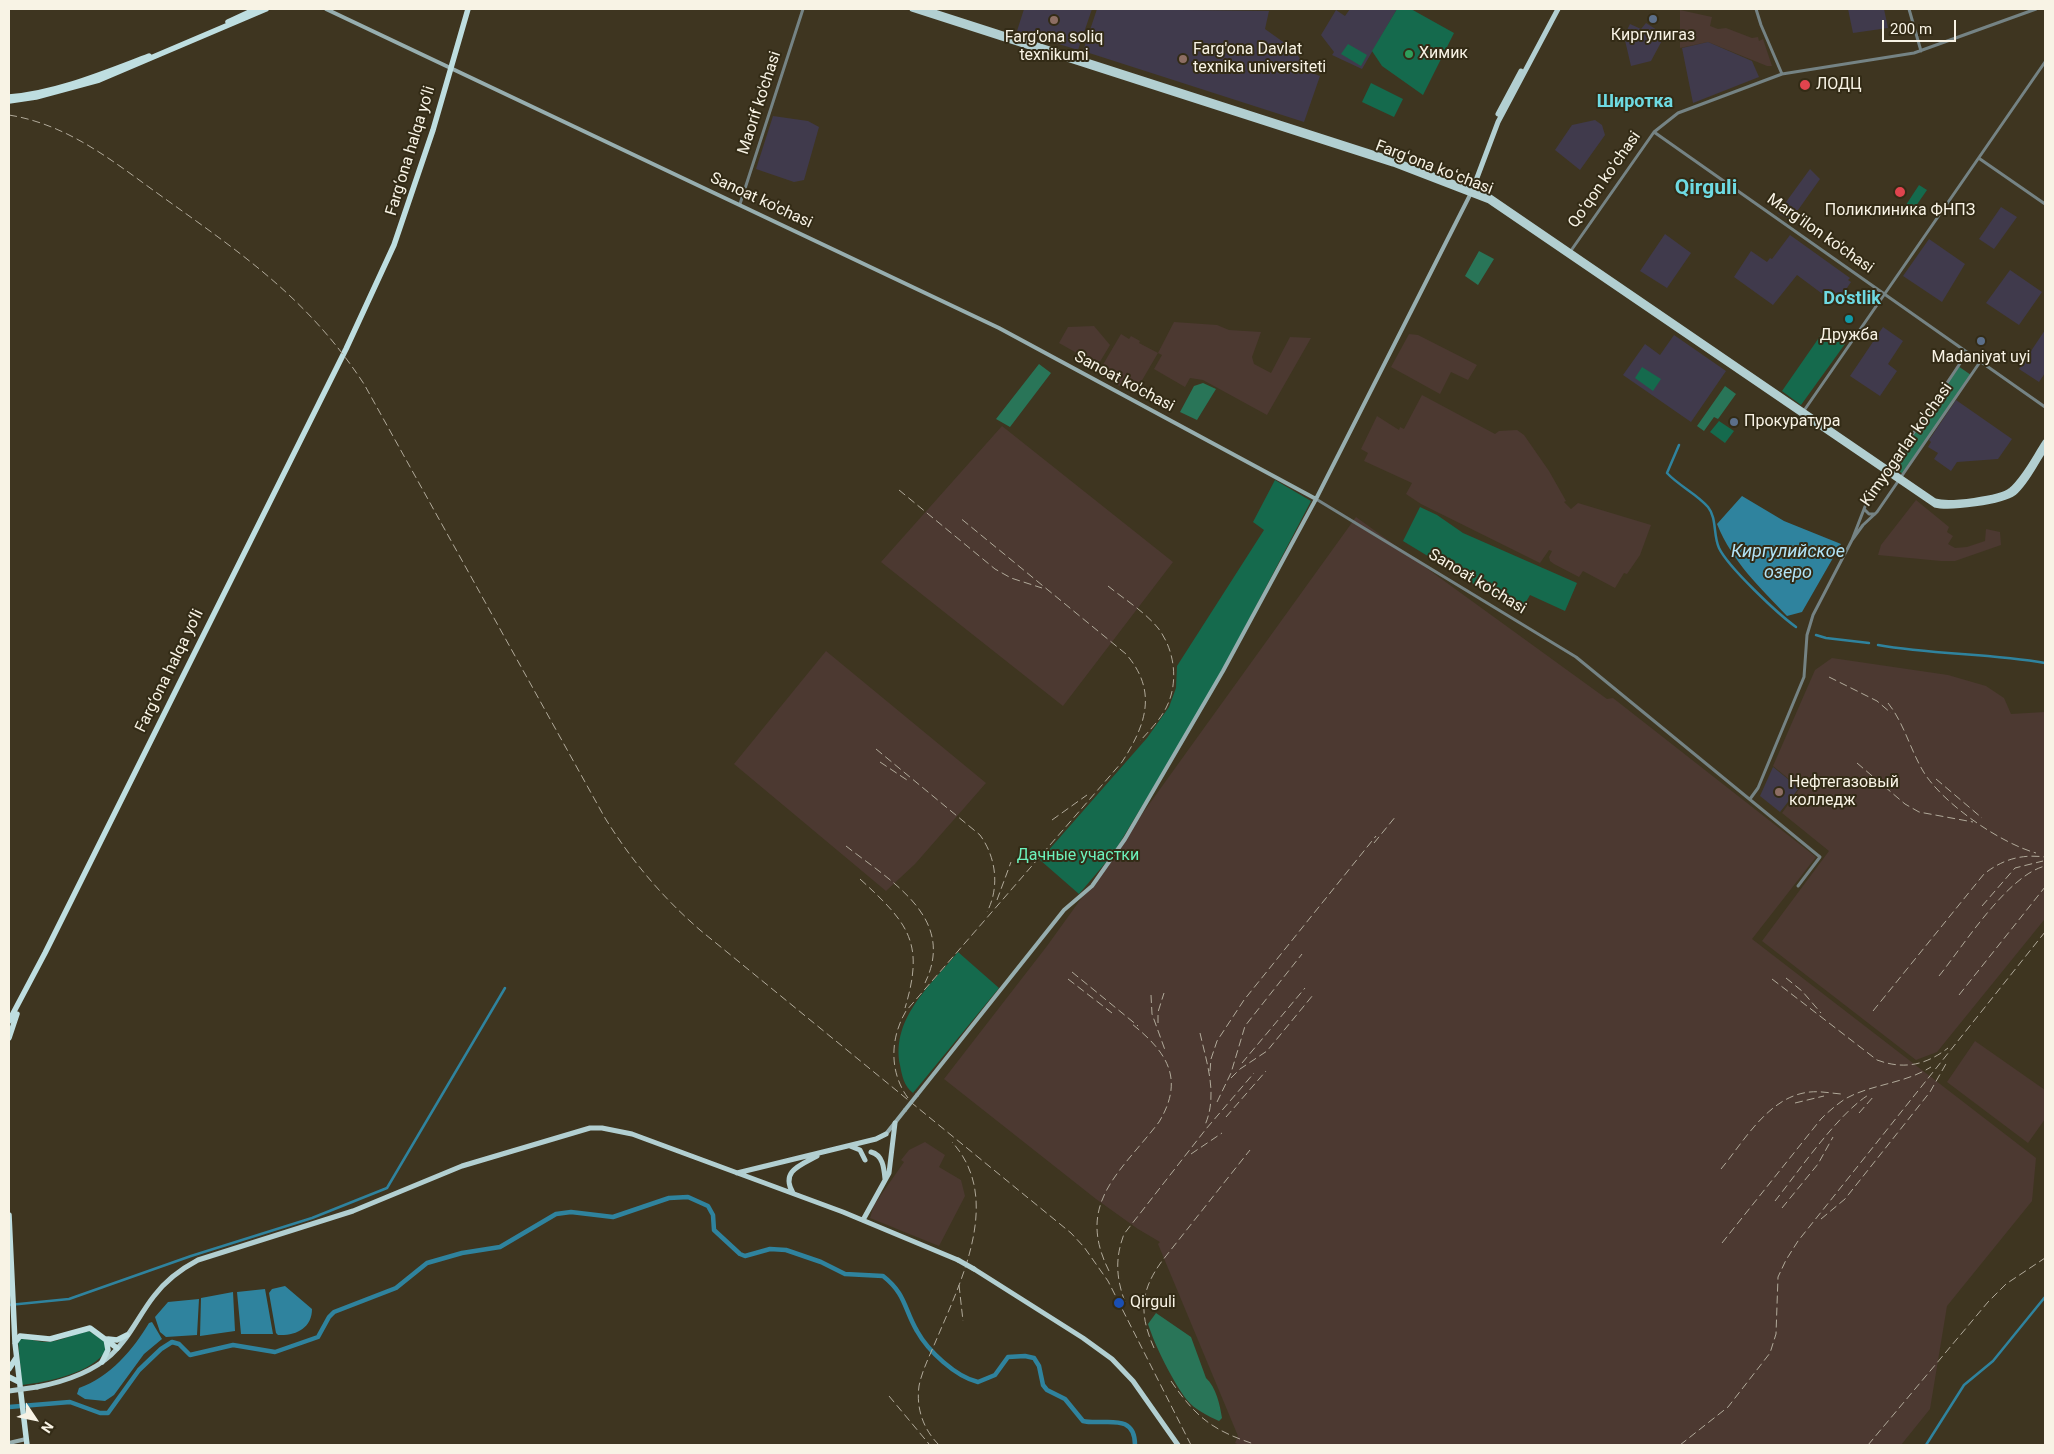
<!DOCTYPE html>
<html>
<head>
<meta charset="utf-8">
<style>
	body { margin:0 }
	#map { position:relative; width:2054px; height:1454px; overflow:hidden; background:#3e3520; font-family:Roboto,sans-serif }
	canvas { display:block }
	.frame { position:absolute; inset:0; border:10px solid #f8f3e5; pointer-events:none }
	.north { position:absolute; left:10px; top:1394px; width:50px; height:50px; -webkit-text-stroke:4px #332b16; paint-order:stroke; rotate:124deg; font-size:14px; font-weight:700; line-height:20px; text-align:center; color:#f8f3e5 }
	.north::after { content:''; display:block; margin:auto; width:18px; height:22px; background:#f8f3e5; clip-path:polygon(50% 0,100% 100%,50% 72%,0 100%) }
	.scale { position:absolute; left:1882px; top:20px; width:74px; height:22px; box-sizing:border-box; border:2px solid #f8f3e5; border-top:0; padding-left:6px; font-size:15px; line-height:18px; white-space:nowrap; color:#f8f3e5; -webkit-text-stroke:4px #332b16; paint-order:stroke }
</style>
</head>
<body>
<div id="map">
<canvas width="2054" height="1454"></canvas>
<div class="frame"></div>
<div class="north">N</div>
<div class="scale">200 m</div>
</div>
<script>
const g = document.querySelector('canvas').getContext('2d');
g.lineJoin = 'round';
function fill(path, color) {
  g.fillStyle = color;
  g.fill(path, 'evenodd');
}
function strokePath(path, color, width, dash) {
  g.strokeStyle = color;
  g.lineWidth = width;
  g.lineCap = dash ? 'butt' : 'round';
  g.setLineDash(dash || []);
  g.stroke(path);
}
function label(font, color, halo, rows, align = 'center') {
  g.font = font + ' Roboto,sans-serif';
  g.lineWidth = 4;
  g.setLineDash([]);
  g.textBaseline = 'middle';
  g.strokeStyle = halo;
  g.fillStyle = color;
  for (const [text, x, y, turn = 0] of rows) {
    g.save();
    g.translate(x, y);
    g.rotate((+turn || 0) * Math.PI / 180);
    g.textAlign = isNaN(turn) ? turn : align;
    if (halo) g.strokeText(text, 0, 0);
    g.fillText(text, 0, 0);
    g.restore();
  }
}
fill(new Path2D(`
	M1680,10L1712,17L1710,26L1718,29L1726,28L1752,38L1758,37L1759,41L1763,39L1772,66H1767L1708,42L1680,48Z
	M1174,322L1217,325L1229,330L1261,332L1252,357L1254,364L1271,373L1290,337L1311,338L1267,415L1203,380L1190,378L1185,387L1154,369L1162,355L1158,353Z
	M1094,326L1110,345L1098,365L1059,343L1068,327Z
	M1121,334L1129,339L1131,336L1140,341L1139,343L1158,353L1134,394L1101,376V368Z
	M1409,334L1418,335L1477,365L1468,380L1451,372L1440,394L1391,367Z
	M1422,395L1495,434L1499,431L1517,430L1524,435L1549,471L1566,501L1564,502L1571,509L1578,503L1651,525L1640,555L1627,574L1624,573L1615,588L1583,571L1579,577L1554,564L1550,561L1549,557L1552,551L1549,550L1540,563L1421,504L1406,494L1412,483L1364,461L1368,453L1361,449L1377,416L1399,430L1400,427L1404,429Z
	M1002,426L1173,562L1063,706L881,562Z
	M1916,500L1949,527L1947,532L1953,536L1948,544L1955,548L1967,547L1985,541L1986,529L2000,532L2001,545L1955,561H1941L1878,555L1881,545Z
	M1356,517L1607,699L1613,698L1816,857L1752,939L2036,1158L2032,1201L1947,1306L1930,1409L1901,1445H1239L1235,1443L1238,1436L1158,1244L1160,1242L1138,1229L1096,1199L944,1079L1047,946Z
	M826,651L986,783L915,864L886,891L734,764Z
	M1832,658L1948,675L1986,686L2004,698L2011,714L2045,712L2044,920L1937,1052L1916,1060L1762,941L1829,851L1782,813L1800,788L1773,766L1815,670Z
	M1975,1041L2045,1090V1119L2028,1143L1947,1082Z
	M925,1142L945,1155L939,1167L961,1180L965,1196L939,1246L870,1218L874,1205L904,1162L901,1160L909,1150Z`), '#4c3931');
fill(new Path2D(`
	M1024,9H1092L1078,50L1017,31Z
	M1097,9L1269,11L1265,29L1293,49L1310,72L1320,76L1304,122L1083,51Z
	M1350,9H1397L1362,69L1332,55L1334,52L1321,35L1336,10L1345,16Z
	M1848,9H1884L1888,28L1853,33Z
	M1646,23L1665,35L1651,61L1631,66L1624,36L1630,24L1641,29Z
	M1708,42L1752,61L1759,77L1693,103L1682,48Z
	M773,116L808,121L819,127L804,180L794,182L756,169Z
	M1595,120L1602,125L1605,135L1580,170L1555,150L1572,125Z
	M1810,169L1820,179L1791,220L1783,216L1778,213Z
	M2001,207L2017,217L1994,249L1979,239Z
	M1665,234L1691,253L1667,288L1640,271Z
	M1790,235L1850,278L1848,280L1851,282L1836,304L1797,275L1773,305L1734,277L1751,251L1767,262L1770,258L1772,259Z
	M1929,239L1965,264L1942,302L1903,276Z
	M2010,270L2042,292L2019,325L1986,303Z
	M1883,327L1903,341L1888,364L1897,371L1880,396L1850,376Z
	M2045,330V373L2039,382L2019,369Z
	M1674,335L1726,371L1691,422L1623,375L1645,344L1660,355Z
	M1956,400L2012,439L1998,459L1957,462L1951,471L1934,459L1938,453L1928,447L1931,442L1929,440Z
	M1773,767L1799,788L1780,812L1760,796Z`), '#403a4c');
fill(new Path2D(`
	M1397,9H1411L1454,33L1423,95L1382,66L1372,51Z
	M1348,44L1367,55L1361,66L1341,54Z
	M1371,83L1403,99L1394,117L1362,102Z
	M1919,185L1927,190L1909,216L1902,211Z
	M1825,329L1845,344L1801,405L1782,391Z
	M1642,367L1661,379L1653,391L1635,378Z
	M1719,421L1734,431L1725,443L1710,432Z
	M1275,480L1311,501L1210,694L1113,854L1079,894L1040,860L1147,738L1169,707L1176,688L1177,666L1264,530L1253,522Z
	M1420,507L1437,515L1463,533L1577,583L1565,611L1530,595L1520,612L1403,541Z
	M958,952L999,988L913,1093C904,1086 902,1076 900,1065C891,1018 931,985 958,952Z
	M89,1331L104,1341L106,1350C93,1373 47,1382 22,1385L18,1340C27,1337 36,1342 46,1342C61,1342 74,1333 89,1331Z`), '#156a4d');
fill(new Path2D(`
	M1479,251L1494,259L1478,285L1465,276Z
	M1039,364L1051,373L1010,427L996,419Z
	M1958,366L1971,375L1903,474L1891,465Z
	M1203,383L1216,389L1197,420L1180,412L1194,386Z
	M1725,386L1736,394L1718,419L1714,417L1704,431L1697,426Z
	M1156,1313L1191,1337L1206,1378C1216,1387 1220,1405 1222,1418L1219,1421C1208,1416 1194,1409 1187,1400C1173,1382 1155,1346 1148,1324Z`), '#297558');
fill(new Path2D(`
	M1742,496L1784,521L1841,544L1802,612L1787,616C1759,586 1733,563 1717,524Z
	M285,1286L312,1309C312,1328 296,1336 278,1335L276,1333L269,1293L272,1289Z
	M265,1289L273,1334H241L237,1292Z
	M233,1292L235,1331L200,1336L201,1298Z
	M199,1299L197,1335L166,1337L160,1332L155,1317L168,1302Z
	M152,1322L162,1339L144,1354L114,1395L105,1401L85,1399L77,1394L79,1388C110,1377 133,1350 149,1323Z`), '#2f839e');
strokePath(new Path2D(`
	M1679,445L1667,473C1679,486 1697,494 1708,507C1717,518 1713,535 1719,548C1728,567 1778,614 1796,627
	M1816,635L1826,638L1869,643
	M1878,645C1934,655 1990,653 2045,663
	M9,1305L69,1299L191,1256L312,1218L387,1188L505,988
	M1926,1445L1964,1385L1993,1361L2045,1297`), '#2f839e', 2.5);
strokePath(new Path2D(`
	M9,1407L70,1402L100,1413H108L139,1370L161,1349L172,1342L179,1344L190,1355L233,1345L275,1352L318,1337L329,1317L334,1312L396,1288L427,1263L462,1253L500,1247L556,1214L571,1212L613,1217L669,1198L688,1197L708,1206L713,1215L714,1230L740,1254L745,1256L770,1249L786,1250L821,1262L845,1274L883,1276C906,1294 904,1309 917,1331C928,1351 956,1377 978,1382L995,1375L1008,1357L1025,1356L1034,1358L1039,1366L1043,1385L1047,1390L1065,1399L1083,1421C1103,1426 1135,1411 1135,1445`), '#2f839e', 4.5);
strokePath(new Path2D(`
	M1756,9L1761,25L1782,74
	M1909,9L1921,51
	M1654,132L2045,407
	M1980,159L2045,204
	M740,204L803,9
	M1570,252L1654,132L1678,113L1782,74L1914,53L2036,9
	M1967,353L1866,504L1852,540L1863,525L1877,512L1980,362
	M1803,412L2045,62
	M1316,499L1576,657L1820,857L1798,886
	M1864,509L1869,514H1875
	M1750,799L1758,788L1804,677L1807,635L1813,615L1852,540`), '#758384', 3);
strokePath(new Path2D(`
	M326,9L999,328L1316,499
	M917,1095L1064,910L1092,886L1125,839L1223,671L1316,499L1471,193
	M886,1134L905,1110
	M9,1443L26,1439`), '#97aeaf', 4);
strokePath(new Path2D(`
	M912,9L1393,164L1489,201L1935,505C1949,509 2002,502 2014,493C2027,482 2035,463 2045,449
	M925,9L1394,160L1489,196L1935,501C1949,505 2000,499 2011,490C2025,478 2035,457 2045,442
	M1498,114L1521,71
	M1472,191L1498,122L1558,9
	M850,1146L860,1150L865,1160
	M871,1152C883,1155 884,1168 885,1179
	M737,1173L876,1139L886,1134
	M793,1193C780,1171 801,1165 817,1156
	M863,1220L889,1173L895,1123
	M974,1269L1083,1338L1112,1359L1133,1381L1178,1445
	M37,1387C63,1382 91,1373 111,1355C129,1339 139,1315 154,1296C166,1280 181,1269 198,1260L353,1211L462,1166L590,1128H602L632,1134L843,1212L958,1260`), '#b2cfd1', 5);
strokePath(new Path2D(`
	M228,22L256,9
	M9,97C57,93 104,73 149,56
	M9,101L36,97L99,80L266,9
	M9,1021L45,953L346,349L394,245L433,130L468,9
	M9,1038L17,1014
	M9,1215L15,1343L27,1445
	M108,1339L117,1340L127,1335
	M15,1343L20,1336L50,1339L90,1328L117,1348
	M102,1362L108,1350L106,1339
	M9,1369L16,1358
	M9,1377L19,1382`), '#bedee0', 5.5);
strokePath(new Path2D(`
	M9,115C70,125 115,163 164,198C245,256 308,299 364,384L605,818C631,860 662,897 700,930L1071,1233L1084,1247L1108,1281L1191,1445
	M899,490L995,569L1011,578L1042,588
	M1108,586C1124,599 1145,612 1158,628C1175,650 1179,683 1166,708C1160,720 1149,731 1140,741
	M1829,677L1877,701L1891,713
	M1888,703C1904,723 1910,749 1923,771C1942,803 2000,843 2036,853
	M876,749L980,835C996,857 1000,887 987,912
	M880,762L907,780
	M1857,763L1905,804L1919,812L1973,822
	M1936,779L1982,818
	M1052,820L1087,795
	M1374,843L1396,816
	M846,846C890,881 957,917 925,983
	M860,879C908,923 925,942 905,1008
	M997,900L1011,862
	M1982,906L2015,868L2043,861
	M1072,972L1138,1026
	M1939,976C1964,945 2007,876 2045,866
	M1786,978L1802,991L1821,1013
	M1068,979L1112,1013
	M1772,979L1877,1060C1904,1070 1926,1065 1948,1048
	M1151,995L1152,1014L1165,1050
	M1959,995L2045,887
	M1873,1011L1984,874C2003,859 2022,854 2045,857
	M1158,1023V1012L1164,993
	M1200,1033C1207,1064 1218,1095 1205,1125
	M1242,1063L1305,988
	M1210,1071L1211,1059L1217,1041L1244,1000L1376,836
	M1231,1078L1240,1069L1267,1051L1313,995
	M908,1098C889,1072 890,1038 906,1011L1122,762C1146,725 1158,691 1126,654L959,517
	M1217,1102L1231,1073L1245,1026L1302,954
	M1795,1103L1824,1096
	M1859,1113L1874,1096
	M1226,1117L1266,1071
	M1191,1154L1222,1133
	M1721,1169C1745,1140 1769,1096 1810,1092C1820,1091 1830,1093 1841,1094
	M1775,1201C1799,1171 1839,1112 1870,1094
	M1782,1208L1818,1164L1833,1137
	M1821,1219L1845,1199L1930,1092L1947,1062
	M1722,1243L1821,1119C1828,1112 1836,1105 1845,1099C1871,1084 1904,1084 1931,1067
	M1109,1271C1075,1203 1120,1173 1159,1122C1185,1079 1167,1052 1132,1024
	M959,1285L963,1321
	M1125,1302C1116,1278 1115,1258 1124,1234L1206,1129L1254,1073
	M1154,1348C1139,1314 1140,1291 1162,1261L1250,1150
	M1171,1381C1197,1419 1214,1431 1257,1445
	M889,1396L929,1444
	M939,1445C923,1429 916,1408 919,1386C922,1371 929,1357 935,1343C960,1283 1004,1199 952,1142
	M1680,1445L1728,1407L1770,1353L1776,1334L1778,1277L1786,1260L1798,1241L2045,932
	M1868,1445L1988,1302L2006,1284L2045,1258`), '#b1aa9a', 1, [8, 4]);
strokePath(new Path2D(`
	M905,1110L917,1095`), '#97aeaf', 4);
strokePath(new Path2D(`
	M958,1260L974,1269
	M9,1391L37,1387`), '#b2cfd1', 5);
for (const [x, y, r, color] of [
	[1653,19,5,"#5c6f8a"],
	[1054,20,5,"#8d6e63"],
	[1409,54,5,"#2e9e5b"],
	[1183,59,5,"#8d6e63"],
	[1805,85,6,"#e0444e"],
	[1900,192,6,"#e0444e"],
	[1849,319,5,"#0f9aa8"],
	[1981,341,5,"#5c6f8a"],
	[1734,422,5,"#5c6f8a"],
	[1779,792,5,"#8d6e63"],
	[1119,1303,6,"#1a4fb4"]
]) {
  const dot = new Path2D();
  dot.arc(x, y, r, 0, 2 * Math.PI);
  g.fillStyle = color;
  g.fill(dot);
  strokePath(dot, '#332b16', 2);
}
label('16px', '#f8f3e5', '#332b16', [
	["Киргулигаз",1653,36,"center"],
	["Farg'ona soliq",1054,38,"center"],
	["texnikumi",1054,56,"center"],
	["Farg'ona Davlat",1193,50],
	["texnika universiteti",1193,68],
	["Химик",1419,54],
	["ЛОДЦ",1816,85],
	["Поликлиника ФНПЗ",1900,211,"center"],
	["Дружба",1849,336,"center"],
	["Madaniyat uyi",1981,358,"center"],
	["Прокуратура",1744,422],
	["Нефтегазовый",1789,783],
	["колледж",1789,801],
	["Qirguli",1130,1303]
], 'left');
label('16px', '#f8f3e5', '#332b16', [
	["Maorif ko'chasi",760,103,-72],
	["Farg‘ona halqa yo‘li",411,151,-73],
	["Fargʻona koʻchasi",1434,168,21],
	["Qoʻqon koʻchasi",1605,180,-55],
	["Sanoat ko'chasi",761,201,25],
	["Marg'ilon ko'chasi",1820,234,35],
	["Sanoat ko'chasi",1124,382,28],
	["Kimyogarlar ko'chasi",1907,445,-55],
	["Sanoat ko'chasi",1477,582,31],
	["Farg‘ona halqa yo‘li",170,671,-64]
]);
label('16px', '#6cf2bc', '#332b16', [
	["Дачные участки",1078,856]
]);
label('bold 18px', '#6edae2', '#332b16', [
	["Широтка",1635,102],
	["Do'stlik",1852,299]
]);
label('italic 18px', '#b2e3f6', '#332b16', [
	["Киргулийское",1788,552],
	["озеро",1788,573]
]);
label('bold 21px', '#6edae2', '#332b16', [
	["Qirguli",1706,189]
]);
</script>
</body>
</html>
